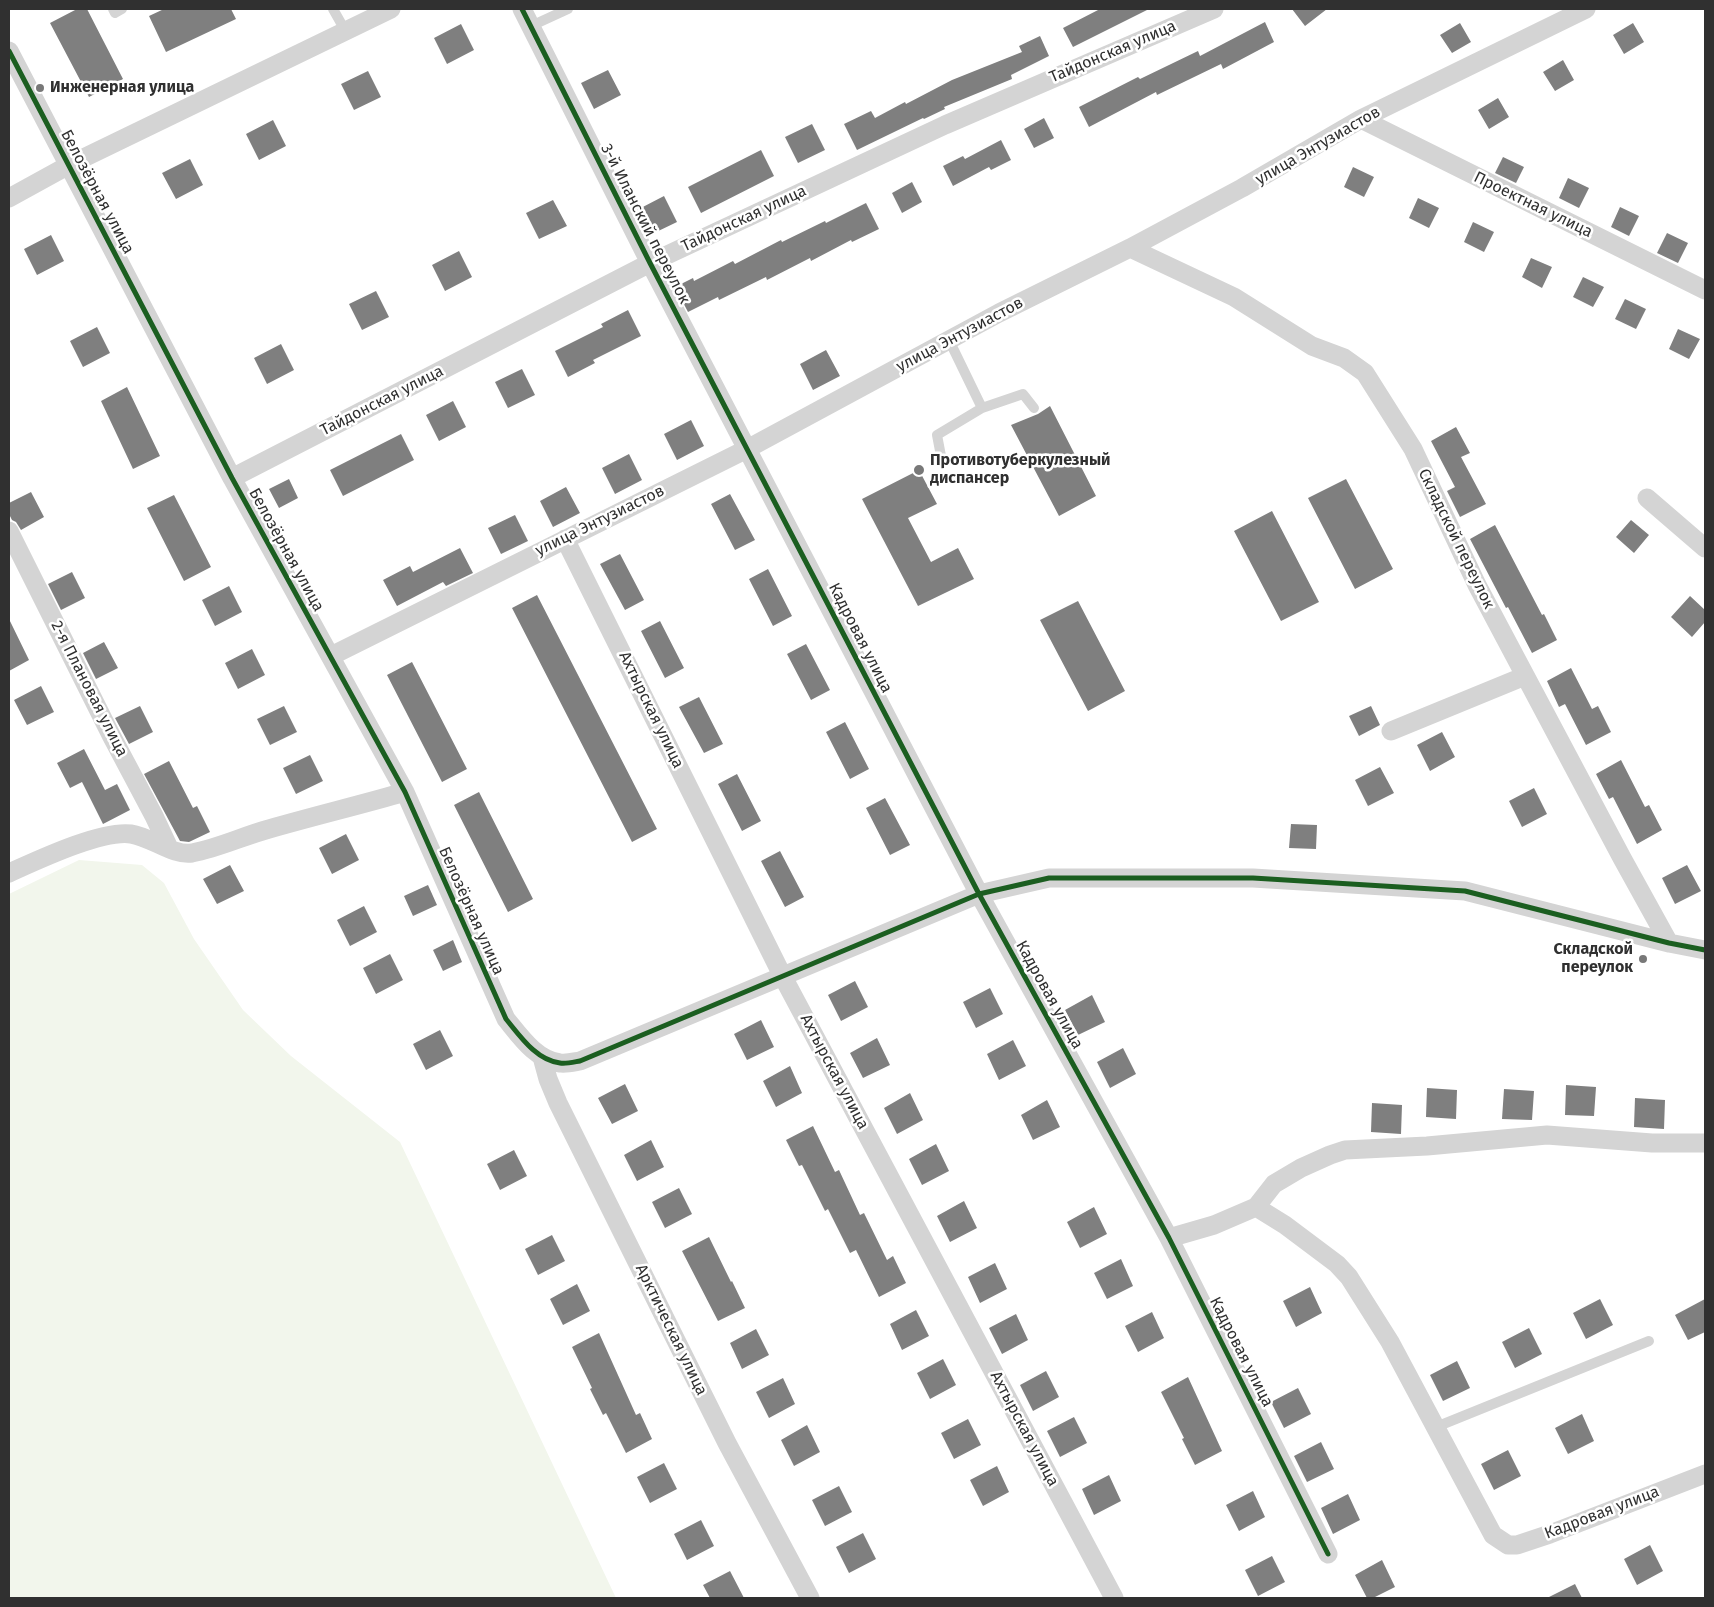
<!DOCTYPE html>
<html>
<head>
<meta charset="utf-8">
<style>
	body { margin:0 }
	#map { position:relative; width:1714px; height:1607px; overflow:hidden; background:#fff; font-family:"Fira Sans",sans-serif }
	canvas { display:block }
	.frame { position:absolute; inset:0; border:10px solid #303030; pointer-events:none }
</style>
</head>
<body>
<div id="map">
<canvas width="1714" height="1607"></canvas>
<div class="frame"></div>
</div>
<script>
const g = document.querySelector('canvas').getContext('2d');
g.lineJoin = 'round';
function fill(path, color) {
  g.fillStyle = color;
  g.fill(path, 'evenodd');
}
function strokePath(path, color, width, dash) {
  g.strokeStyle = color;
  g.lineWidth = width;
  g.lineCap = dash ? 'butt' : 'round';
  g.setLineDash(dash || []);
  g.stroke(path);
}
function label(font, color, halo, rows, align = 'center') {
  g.font = font + ' "Fira Sans",sans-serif';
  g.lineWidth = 5;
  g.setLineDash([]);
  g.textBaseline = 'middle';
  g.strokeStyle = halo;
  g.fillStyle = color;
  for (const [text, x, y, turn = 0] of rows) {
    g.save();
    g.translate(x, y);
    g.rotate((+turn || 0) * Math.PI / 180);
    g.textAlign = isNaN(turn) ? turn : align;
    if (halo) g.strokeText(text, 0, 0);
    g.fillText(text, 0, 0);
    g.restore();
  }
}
fill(new Path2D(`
	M79,860L142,865L164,883L194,939L243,1010L291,1056L400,1142L616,1598H9V894Z`), '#f2f6ec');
fill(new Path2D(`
	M77,9H87L123,79L89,97L50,23Z
	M164,9H231L236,19L166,52L149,16Z
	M1100,9H1149L1073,47L1063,28Z
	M1292,9H1327L1305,26Z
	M1265,22L1274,42L1223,69L1221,64L1157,95L1156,92L1089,127L1079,107L1138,77L1140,79L1198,51L1200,56Z
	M1460,23L1471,42L1452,53L1440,35Z
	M1633,23L1644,42L1624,54L1613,35Z
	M461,24L474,50L447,64L434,38Z
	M1040,36L1049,56L1011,75L1012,79L944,107L945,109L924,119L923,118L857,150L844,124L871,111L875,118L905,102L906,104L952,80L1022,52L1019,46Z
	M1563,60L1574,80L1555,91L1543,72Z
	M608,70L621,95L594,109L581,83Z
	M368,71L381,97L354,110L341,84Z
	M1498,98L1509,117L1489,129L1478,110Z
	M1044,118L1054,138L1034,148L1024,129Z
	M273,120L286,146L259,160L246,134Z
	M812,124L825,150L798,163L785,137Z
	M1001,140L1011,160L991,170L989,167L953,186L943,166L963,156L965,159Z
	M761,150L774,176L701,213L688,187Z
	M1503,157L1524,167L1516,183L1495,173Z
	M190,159L203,185L176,199L162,173Z
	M1353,167L1374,177L1364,197L1344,187Z
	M1568,178L1589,188L1579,208L1559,198Z
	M912,182L922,202L902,213L892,193Z
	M664,196L677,222L650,235L637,210Z
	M1418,198L1439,208L1429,228L1409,218Z
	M553,200L567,226L539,239L526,213Z
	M866,203L879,229L852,242L851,240L811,261L810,258L767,280L766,277L719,300L718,297L688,312L675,287L693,278L694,281L733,261L735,264L781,240L782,242L825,221L826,223Z
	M1620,207L1639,216L1629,236L1611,227Z
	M1473,222L1494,232L1484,252L1464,242Z
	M1667,233L1688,243L1678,263L1657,253Z
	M51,235L64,261L37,275L24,249Z
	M459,251L472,277L445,291L432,265Z
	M1531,258L1552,267L1542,288L1522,277Z
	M1583,277L1604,287L1593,307L1573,297Z
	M376,291L389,317L362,330L349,304Z
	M1625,299L1646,309L1636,329L1615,319Z
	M628,310L641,336L593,360L595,363L568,377L555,351L603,327L601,324Z
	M97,327L110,353L83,367L70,341Z
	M1678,329L1700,339L1689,359L1669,349Z
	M281,344L294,370L267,384L254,358Z
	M826,350L840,376L813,390L800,364Z
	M522,369L535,395L508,408L495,382Z
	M127,387L160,456L133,469L101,401Z
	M453,401L466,427L439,441L426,415Z
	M1050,406L1096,496L1059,516L1011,425L1038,414Z
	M691,420L704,446L677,460L664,434Z
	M1456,427L1470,453L1461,457L1486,504L1460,517L1447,491L1455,487L1431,441Z
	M401,434L414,460L343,496L330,470Z
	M629,454L642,480L615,494L602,468Z
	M919,470L937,504L908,518L931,562L958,548L974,579L918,606L862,499Z
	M289,479L298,498L279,508L269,489Z
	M1346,479L1393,569L1355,589L1308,498Z
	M566,487L580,513L553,527L540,501Z
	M31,492L44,517L21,530L16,522L12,520L9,514V503Z
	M730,494L755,540L735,550L711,504Z
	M174,495L211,567L184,581L147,508Z
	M1272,511L1319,602L1281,621L1234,531Z
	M515,515L528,541L501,554L488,528Z
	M1631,520L1649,535L1634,553L1616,537Z
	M1495,525L1542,615L1544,614L1557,640L1532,653L1508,607L1506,608L1470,539Z
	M460,548L473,573L446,586L443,582L397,606L383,580L410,566L413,572Z
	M620,554L644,600L625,610L600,564Z
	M768,569L792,616L773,626L749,579Z
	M72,572L85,598L61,610L48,584Z
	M229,586L242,612L215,626L202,600Z
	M537,595L657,829L632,842L512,608Z
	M1690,596L1705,610V622L1692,637L1671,617Z
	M1078,601L1125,691L1088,711L1040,620Z
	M9,619L29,660L9,671Z
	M660,621L684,668L665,678L641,631Z
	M104,642L118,668L96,679L83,653Z
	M806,644L830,690L811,700L787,654Z
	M252,649L265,675L238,689L225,663Z
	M412,662L467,769L442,782L387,675Z
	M1571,668L1592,709L1598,706L1611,732L1586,745L1565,704L1559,707L1547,681Z
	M41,686L54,712L27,725L14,700Z
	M699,697L723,744L704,753L679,707Z
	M140,706L153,732L129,744L115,718Z
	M284,706L297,732L270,745L257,719Z
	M1371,706L1380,725L1359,736L1349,716Z
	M845,722L869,769L850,779L826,732Z
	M1442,732L1455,757L1430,771L1417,745Z
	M84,749L105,790L117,784L130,810L103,824L82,782L70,788L57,763Z
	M310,755L323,781L296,794L283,768Z
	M1621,760L1645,807L1649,805L1662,830L1637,844L1613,797L1609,799L1596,774Z
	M169,761L193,808L197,806L210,832L189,842L180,841L144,774Z
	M1380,767L1394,793L1368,806L1355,780Z
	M737,774L761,821L742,831L718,784Z
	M1534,788L1547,814L1522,827L1509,801Z
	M479,792L533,899L508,912L454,805Z
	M885,798L910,845L890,855L866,808Z
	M1291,824L1317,825L1316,849L1289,848Z
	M346,834L359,860L332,874L319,848Z
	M780,851L804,897L785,907L761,861Z
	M230,865L244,891L217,904L203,879Z
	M1687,865L1701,891L1675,904L1662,878Z
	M428,885L437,905L413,916L404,896Z
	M364,906L377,932L350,946L337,920Z
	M453,940L462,962L443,971L433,950Z
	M390,954L403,980L376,994L363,968Z
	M855,981L868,1007L841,1021L828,995Z
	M990,988L1003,1014L976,1028L963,1002Z
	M1092,995L1105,1022L1078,1035L1065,1010Z
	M761,1020L774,1047L747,1060L734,1034Z
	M440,1030L453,1056L426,1070L413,1044Z
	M877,1038L890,1065L863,1078L850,1053Z
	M1013,1040L1026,1066L999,1080L987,1054Z
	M1123,1048L1136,1074L1110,1088L1097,1062Z
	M790,1066L802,1093L776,1107L763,1081Z
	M625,1084L638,1111L612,1124L598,1098Z
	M1566,1085L1596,1087L1594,1116L1565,1115Z
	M1427,1088L1457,1090L1456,1119L1426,1117Z
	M1504,1089L1534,1091L1532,1120L1502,1119Z
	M910,1093L923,1120L897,1134L884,1108Z
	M1635,1098L1665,1100L1664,1129L1634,1127Z
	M1047,1100L1060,1127L1033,1140L1021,1115Z
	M1372,1103L1402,1105L1401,1134L1371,1132Z
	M813,1126L835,1172L839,1170L860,1215L864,1213L887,1260L893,1256L906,1283L879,1297L856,1250L850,1253L828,1209L825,1211L802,1165L799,1166L786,1140Z
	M651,1140L664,1167L637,1181L624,1155Z
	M936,1144L949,1171L922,1185L909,1159Z
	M514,1150L527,1176L500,1190L487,1164Z
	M679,1188L692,1214L665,1228L652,1202Z
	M964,1201L977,1228L950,1242L937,1216Z
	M1094,1207L1107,1234L1080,1248L1067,1222Z
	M552,1235L565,1261L538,1275L525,1249Z
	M709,1237L731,1282L732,1281L745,1308L718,1321L682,1251Z
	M1121,1259L1133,1286L1107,1299L1094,1273Z
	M995,1263L1007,1289L980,1303L968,1277Z
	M577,1284L590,1311L563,1325L550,1299Z
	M1310,1287L1322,1313L1296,1327L1283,1301Z
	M1600,1299L1613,1325L1586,1339L1573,1313Z
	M1705,1299V1332L1688,1340L1675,1315Z
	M916,1310L929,1336L902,1350L890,1324Z
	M1152,1312L1164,1338L1138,1352L1125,1326Z
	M1016,1314L1028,1340L1002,1354L989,1328Z
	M1529,1328L1542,1354L1515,1368L1502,1342Z
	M756,1329L769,1355L742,1369L730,1343Z
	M599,1333L636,1415L640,1413L652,1439L626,1453L606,1413L603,1415L590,1389L592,1388L572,1347Z
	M943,1359L956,1385L930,1399L917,1373Z
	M1457,1361L1470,1388L1443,1401L1430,1375Z
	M1046,1371L1059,1397L1033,1411L1020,1385Z
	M1188,1377L1222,1451L1195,1465L1182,1439L1184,1438L1161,1392Z
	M783,1378L795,1404L769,1418L756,1392Z
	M1298,1388L1311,1414L1284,1428L1271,1402Z
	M1582,1414L1594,1441L1568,1454L1555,1428Z
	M1074,1417L1087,1443L1060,1457L1047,1431Z
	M968,1419L981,1445L954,1459L941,1433Z
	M807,1425L820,1452L794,1466L781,1440Z
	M1321,1442L1334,1469L1307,1482L1294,1456Z
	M1508,1450L1521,1476L1494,1490L1481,1464Z
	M664,1463L677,1489L650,1503L637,1477Z
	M997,1466L1009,1492L983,1506L970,1480Z
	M1109,1475L1121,1501L1094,1515L1082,1489Z
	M839,1486L852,1512L825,1526L812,1500Z
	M1253,1491L1265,1517L1239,1531L1226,1505Z
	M1348,1494L1360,1520L1333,1534L1321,1508Z
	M701,1520L714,1546L687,1560L674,1534Z
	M863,1533L876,1559L849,1573L836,1547Z
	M1650,1545L1663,1571L1637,1585L1624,1559Z
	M1272,1556L1285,1582L1258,1596L1245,1570Z
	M1382,1560L1395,1587L1373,1598H1367L1355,1575Z
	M730,1571L744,1598H710L703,1585Z
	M1575,1584L1582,1598H1547Z`), '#7f7f7f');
strokePath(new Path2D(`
	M113,9L115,13L122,9
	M333,9L346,32
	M531,26L568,9
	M982,408L1023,394L1034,408
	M941,456L937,435L982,408L949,340
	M1436,1427L1649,1341`), '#d4d4d4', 10);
strokePath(new Path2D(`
	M522,9L650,263L979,894L1169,1238L1328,1554
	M9,51L232,478L405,792L506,1019C520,1036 536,1060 560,1063C566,1064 574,1062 580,1061L979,894L1049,878H1253L1465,891L1669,943L1705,950
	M1361,119L1705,290
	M9,198L69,165L391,9
	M1130,248L1234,297L1312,346L1344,358L1365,373L1413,449L1477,585L1622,858L1669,943
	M232,478L650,263L945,125L1214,9
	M1647,498L1705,548
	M9,531L111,735L154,816L169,848
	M565,539L783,977L1114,1598
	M331,656L747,449L999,313L1130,248L1242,188L1361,119L1586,9
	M1391,731L1525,676
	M9,873C38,860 101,830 131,834C151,837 173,856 192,853C219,848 243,836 269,829C314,816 360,805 405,792
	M542,1057L548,1079L558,1103L727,1443L810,1598
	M1256,1207L1274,1184L1301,1168L1330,1155L1345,1150L1427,1146L1547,1135L1652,1143H1705
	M1169,1238L1214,1225L1256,1207L1285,1225L1337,1264L1349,1277L1390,1342L1493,1535L1508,1545H1517L1550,1534L1705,1474`), '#d4d4d4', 19);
strokePath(new Path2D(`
	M522,9L650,263L979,894L1169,1238L1328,1554
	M9,51L232,478L405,792L506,1019C520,1036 536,1060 560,1063C566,1064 574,1062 580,1061L979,894L1049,878H1253L1465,891L1669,943L1705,950`), '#1b5e20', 5);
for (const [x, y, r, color] of [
	[40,88,5,"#787878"],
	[919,470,6,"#787878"],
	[1643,959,5,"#787878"]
]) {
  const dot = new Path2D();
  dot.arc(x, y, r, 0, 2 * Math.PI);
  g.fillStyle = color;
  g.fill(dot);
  strokePath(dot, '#fff', 2);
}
label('16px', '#303030', '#fff', [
	["Тайдонская улица",1113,52,-23],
	["улица Энтузиастов",1318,146,-30],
	["Белозёрная улица",97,192,62],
	["Проектная улица",1533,205,26],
	["Тайдонская улица",744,219,-25],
	["3-й Иланский переулок",645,224,63],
	["улица Энтузиастов",960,335,-28],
	["Тайдонская улица",382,401,-27],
	["улица Энтузиастов",600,521,-26],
	["Складской переулок",1456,539,64],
	["Белозёрная улица",286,550,61],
	["Кадровая улица",860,638,63],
	["2-я Плановая улица",89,689,63],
	["Ахтырская улица",651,710,64],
	["Белозёрная улица",471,911,66],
	["Кадровая улица",1049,995,61],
	["Ахтырская улица",834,1072,62],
	["Арктическая улица",671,1330,64],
	["Кадровая улица",1241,1352,63],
	["Ахтырская улица",1024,1429,62],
	["Кадровая улица",1602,1513,-21]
]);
label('bold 16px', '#303030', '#fff', [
	["Инженерная улица",50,88],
	["Противотуберкулезный",930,461],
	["диспансер",930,479],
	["Складской",1633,950,"right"],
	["переулок",1633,968,"right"]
], 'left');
</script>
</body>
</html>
